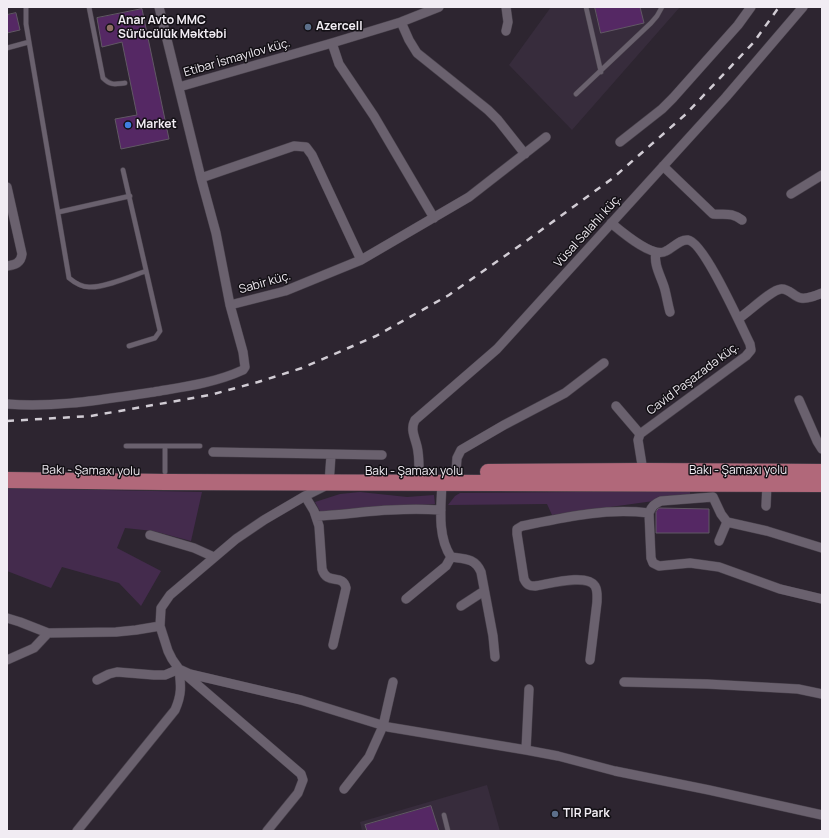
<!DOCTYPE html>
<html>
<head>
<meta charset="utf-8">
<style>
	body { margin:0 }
	#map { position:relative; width:829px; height:838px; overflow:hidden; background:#2d2530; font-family:Manrope,sans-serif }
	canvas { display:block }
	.frame { position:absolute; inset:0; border:8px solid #f1ecf3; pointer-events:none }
</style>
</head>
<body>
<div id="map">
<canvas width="829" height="838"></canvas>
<div class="frame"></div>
</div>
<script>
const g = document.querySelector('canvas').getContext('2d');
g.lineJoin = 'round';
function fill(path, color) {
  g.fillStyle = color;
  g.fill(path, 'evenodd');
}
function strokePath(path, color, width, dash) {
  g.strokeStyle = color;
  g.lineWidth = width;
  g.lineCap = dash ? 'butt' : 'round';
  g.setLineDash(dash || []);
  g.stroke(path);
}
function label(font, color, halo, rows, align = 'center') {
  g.font = font + ' Manrope,sans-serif';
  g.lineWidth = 3;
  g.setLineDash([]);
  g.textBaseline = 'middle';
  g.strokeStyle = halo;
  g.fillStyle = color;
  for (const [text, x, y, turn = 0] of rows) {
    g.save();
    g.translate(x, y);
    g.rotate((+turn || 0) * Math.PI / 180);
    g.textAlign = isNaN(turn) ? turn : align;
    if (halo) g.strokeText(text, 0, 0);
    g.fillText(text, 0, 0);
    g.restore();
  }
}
fill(new Path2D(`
	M551,7H680L572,130L509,65Z
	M487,785L500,831H362L360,822Z`), '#372c3c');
fill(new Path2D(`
	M7,488L202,492L191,541L153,531L125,528L117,548L161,571L141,606L119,583L62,567L51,588L7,571Z
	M690,491V496L552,515L547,504L448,505L455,496L460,493Z
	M360,492L407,497L434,495L435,504L321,513L315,502L340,494Z`), '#442b4d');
const building = new Path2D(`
	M595,7H640L644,23L601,33Z
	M142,9L169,139L121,149L115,119L137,115L122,42L102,47L97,18Z
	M16,13L20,30L7,33V15Z
	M659,508L709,509V533H656V512Z
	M431,806L439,831H367L365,825Z`);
fill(building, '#552864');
strokePath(building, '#615864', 1);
const service = new Path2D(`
	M26,7V24L69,278C75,283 81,287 89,287C104,288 132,276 146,271
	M89,7L103,78C111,86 115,84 125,83
	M586,7L601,72
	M7,48L29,42
	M576,94L651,23L657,16L662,7
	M123,170L160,331L155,338L129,346
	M59,212L130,196
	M126,446H200
	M165,472V446
	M444,815L448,831`);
const minor = new Path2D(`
	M159,7L201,178L216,233L230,305L285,291L361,260L469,197L546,137
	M506,7L508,22L506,31
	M401,22L409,40L417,53L488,110L498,120L525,154
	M332,43L339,64L374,116L434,218
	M179,87L332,43L401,22L439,7
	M620,142L662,109L673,98L738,25L751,7
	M663,166L713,214C726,215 731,212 742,220
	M201,178L294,146L306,147L312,155L361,260
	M7,187L22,254C21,263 15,265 7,266
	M791,194L822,175
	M611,223C622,232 653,259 666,251C673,248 680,239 688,240C704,242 742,328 750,344L751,350L746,356L640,434L638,440L643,471
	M656,252C653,265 662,278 665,290C667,298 668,305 670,312
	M738,319C749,312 771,290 781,289C789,288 794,297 801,298C808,299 815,296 822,293
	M799,400L817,441L822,449
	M7,404C57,408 105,399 154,392C183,387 215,383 243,370L245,367L243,352L230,305
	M616,406L640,434
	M213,452L382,455
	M419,472C419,465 419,458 418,452C417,440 409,431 415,420L497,349L726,97L803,7
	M456,472L457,458L461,450L504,425L565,393L604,363
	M305,496L314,511L319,526L322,569C327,586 343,573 346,588L333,645
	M713,497L661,501C654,504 652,506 649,513L651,558L653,563L659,566L690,563L719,567L780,589L822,599
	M713,497L721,514L727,522L767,531L822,548
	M766,506L767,484
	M316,516C342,515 366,511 391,510C408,509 424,509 441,510
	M150,535L194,548L214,557
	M719,541L727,522
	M451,557C465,559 475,558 481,572L493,636L495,657
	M406,599L446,566L451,557C437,536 441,507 442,483
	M461,606L484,591
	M7,618L20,622L48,633L116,632L136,630L160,626
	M7,660L34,648L48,633
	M590,660L597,602C597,597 598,591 595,586C587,573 549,584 535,586C529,586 527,585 524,579L517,534V529L522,526C566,517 604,508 649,513
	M97,680L109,674L117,672L154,675H165L179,669L190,674L301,700L388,727L526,750L558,756L615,771L709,790L822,815
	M624,682L707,684L798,689L822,694
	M526,750L529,689
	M344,789L369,757L383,726L393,682
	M77,831L175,710C182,694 181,686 179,669
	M267,831L298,793L303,780L301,774L179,669L172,659L168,651L160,626L161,608L170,595L236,539L264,520L305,496L329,484L331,455`);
const trunk = new Path2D(`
	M488,472L643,471L822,472
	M7,480L165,482L822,484`);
strokePath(service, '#4a434d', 5.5);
strokePath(minor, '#4a434d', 10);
strokePath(trunk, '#4a434d', 17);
strokePath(service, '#6a616e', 4.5);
strokePath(minor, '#6a616e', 9);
strokePath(trunk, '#b1687a', 16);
strokePath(new Path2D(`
	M7,421L91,416L210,395L258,382L302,368L376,336L449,295L529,239L613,178L686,114L754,42L779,7`), '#d1ccd4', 2.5, [7, 7]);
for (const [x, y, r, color] of [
	[308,27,4,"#5c6f8a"],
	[110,28,4,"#8d6e63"],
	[128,125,4,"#3f7fe0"],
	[555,814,4,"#5c6f8a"]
]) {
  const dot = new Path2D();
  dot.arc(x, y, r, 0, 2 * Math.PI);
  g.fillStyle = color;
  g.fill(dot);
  strokePath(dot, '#131015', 1.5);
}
label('bold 12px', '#f1ecf3', '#131015', [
	["Anar Avto MMC",118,21],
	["Sürücülük Məktəbi",118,35],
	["Azercell",316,27],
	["Market",136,125],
	["TIR Park",563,814]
], 'left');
label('12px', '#f1ecf3', '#131015', [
	["Etibar İsmayılov küç.",237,58,-16],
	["Vüsal Salahlı küç.",588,231,-48],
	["Sabir küç.",265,283,-16],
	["Cavid Paşazadə küç.",693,379,-37],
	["Bakı - Şamaxı yolu",91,471,1],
	["Bakı - Şamaxı yolu",738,471],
	["Bakı - Şamaxı yolu",414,472]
]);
</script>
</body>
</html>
